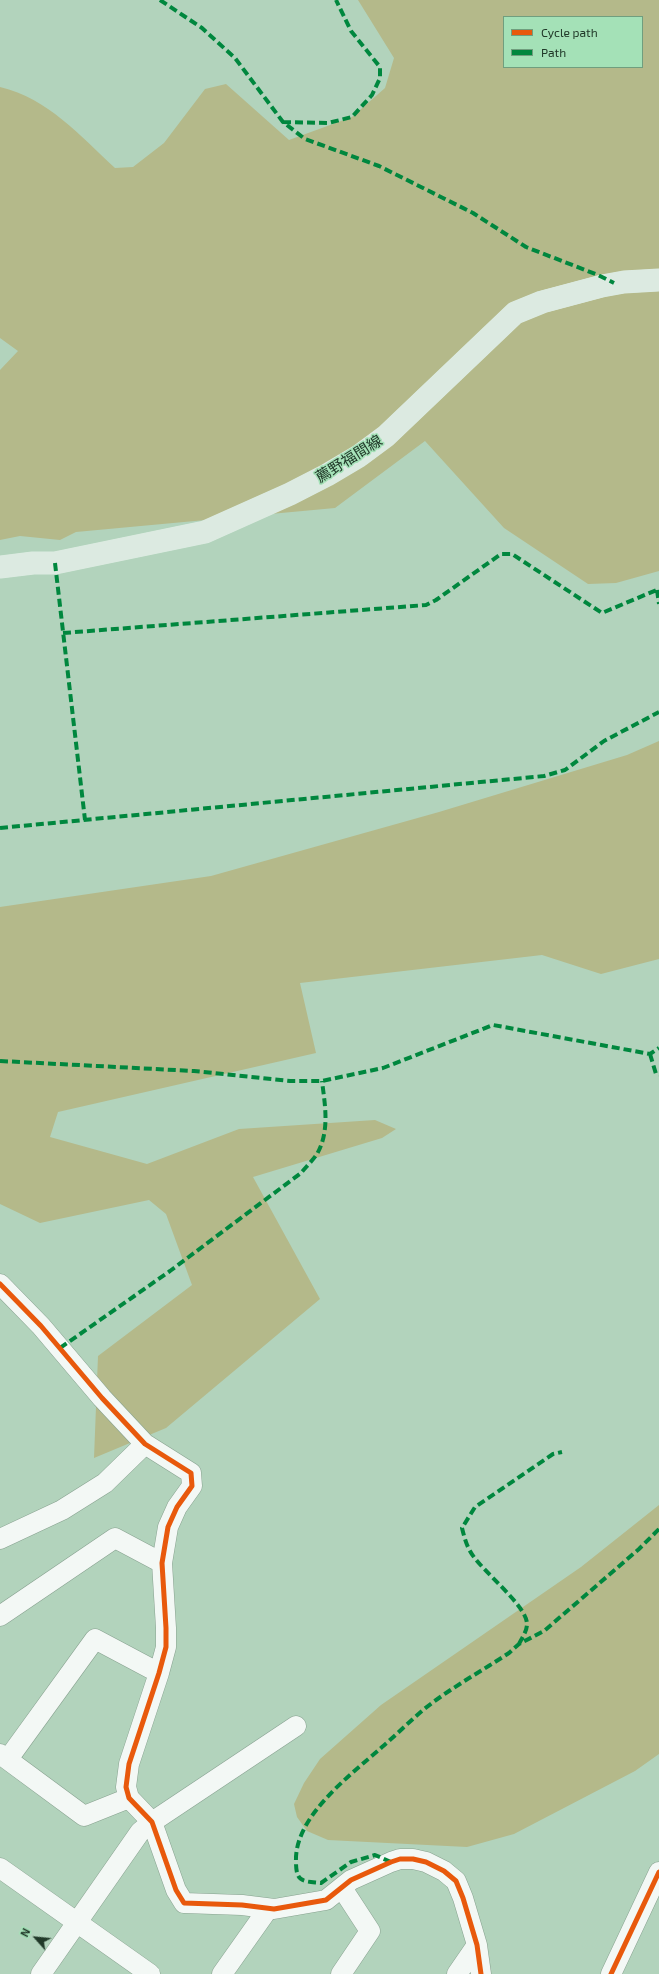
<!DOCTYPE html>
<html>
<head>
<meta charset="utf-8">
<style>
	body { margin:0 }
	#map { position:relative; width:659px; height:1974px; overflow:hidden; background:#b2d3bc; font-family:"Exo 2",sans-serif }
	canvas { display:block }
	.legend { position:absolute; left:503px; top:16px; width:140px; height:52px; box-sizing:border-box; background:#a4e1b7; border:1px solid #709e7e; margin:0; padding:5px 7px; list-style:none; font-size:12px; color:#213929 }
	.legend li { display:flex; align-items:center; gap:8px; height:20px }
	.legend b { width:20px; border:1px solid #709e7e }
	.north { position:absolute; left:16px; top:1918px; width:40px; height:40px; -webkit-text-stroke:3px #a4e1b7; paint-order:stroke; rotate:297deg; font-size:11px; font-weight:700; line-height:16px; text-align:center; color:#213929 }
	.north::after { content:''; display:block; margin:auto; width:14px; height:18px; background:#213929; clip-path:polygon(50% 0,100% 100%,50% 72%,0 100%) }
</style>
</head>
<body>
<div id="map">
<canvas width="659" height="1974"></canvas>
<ul class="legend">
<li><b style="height:5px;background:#e8590c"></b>Cycle path</li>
<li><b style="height:5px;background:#00873e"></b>Path</li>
</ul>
<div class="north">N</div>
</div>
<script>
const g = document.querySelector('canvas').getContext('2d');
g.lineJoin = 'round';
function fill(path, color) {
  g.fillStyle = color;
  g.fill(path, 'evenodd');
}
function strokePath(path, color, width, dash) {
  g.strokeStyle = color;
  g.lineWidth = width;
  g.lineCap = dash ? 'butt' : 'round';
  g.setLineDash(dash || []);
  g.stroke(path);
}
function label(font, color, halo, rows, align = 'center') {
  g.font = font + ' "Exo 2","Noto Sans JP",sans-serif';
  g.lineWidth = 3;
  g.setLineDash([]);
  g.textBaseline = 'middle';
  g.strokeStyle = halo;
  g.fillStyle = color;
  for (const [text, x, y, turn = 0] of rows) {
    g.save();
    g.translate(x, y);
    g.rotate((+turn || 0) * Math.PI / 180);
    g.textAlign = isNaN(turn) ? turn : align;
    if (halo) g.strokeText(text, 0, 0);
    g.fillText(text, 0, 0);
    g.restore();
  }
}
fill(new Path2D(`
	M358,0H659V571L616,583L588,584L504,528L425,441L335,508L76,532L60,540L20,536L0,540V370L18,351L0,338V87C49,99 79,135 115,168L133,167L164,143L205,89L226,84L289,140L352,117L385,88L394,58ZM504,17H642V67H504Z
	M659,741V959L601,974L542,955L300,983L316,1053L58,1112L50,1137L147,1164L239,1129L375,1120L396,1129L382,1138L253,1177L320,1299L166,1428L94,1458L98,1356L192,1285L166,1214L149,1200L40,1223L0,1204V907L211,876L439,812L627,755Z
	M659,1505V1754L635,1771L514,1834L467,1847L328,1840L307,1831L297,1817L294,1804L304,1783L320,1759L381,1705L581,1567Z`), '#b4b98a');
const minor = new Path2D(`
	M0,1284L41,1326L102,1398L145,1444L191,1473L192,1486L177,1507L168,1527L162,1563L166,1628V1647L159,1673L129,1764L126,1787L129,1798L152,1822L176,1890L184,1903L242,1905L274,1909L326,1900L351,1880L391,1862L400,1859H413L426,1862L444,1871L456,1881L463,1898L477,1945L481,1974
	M0,1539L62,1510L105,1483L145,1444
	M0,1616L115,1538L162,1563
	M0,1754L84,1816L129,1798
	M8,1759L95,1639L159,1673
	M0,1868L150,1974
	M41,1974L140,1832L152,1822L296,1726
	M222,1974L268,1909
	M341,1974L370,1931L342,1888
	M457,1974L477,1945
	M611,1974L659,1872`);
const major = new Path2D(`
	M0,567L33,563H55L205,532L290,494L327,475L359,456L386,436L515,313L542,302L602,286L624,282L659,280`);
strokePath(minor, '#87a18f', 21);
strokePath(major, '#dcebe1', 23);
strokePath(minor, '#f3f8f5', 20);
strokePath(major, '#dceae1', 22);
strokePath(new Path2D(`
	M160,0L202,28L235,58L283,122L305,139L379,166L473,213L526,247L598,275L614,283
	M283,122L328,123L352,117L372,95L380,78V67L351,31L336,0
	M55,563L85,820
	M657,590L659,604
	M63,633L426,605L436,600L501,554H512L602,613L659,589
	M0,828L544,776L565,770L604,741L659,712
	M650,1054L656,1074L659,1075
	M0,1061L194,1071L290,1081H322L383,1068L493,1025L650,1054L659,1048
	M60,1348L170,1271L301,1173C306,1167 313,1160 317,1154C330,1131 325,1105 322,1081
	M519,1644C522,1638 527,1631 527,1624C527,1605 480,1570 470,1551C466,1544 464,1536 462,1528L475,1507L553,1454L562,1452
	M391,1862L375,1855L351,1862L321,1883C303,1881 296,1883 296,1862C294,1816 351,1775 382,1747C396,1735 409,1722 423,1710C449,1689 480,1672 509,1653L519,1644L544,1631L639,1549L659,1529`), '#00873e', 4, [8, 4]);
strokePath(new Path2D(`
	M0,1284L41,1326L102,1398L145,1444L191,1473L192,1486L177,1507L168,1527L162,1563L166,1628V1647L159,1673L129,1764L126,1787L129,1798L152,1822L176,1890L184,1903L242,1905L274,1909L326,1900L351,1880L391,1862L400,1859H413L426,1862L444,1871L456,1881L463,1898L477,1945L481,1974
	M611,1974L659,1872`), '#e8590c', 5);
label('15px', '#213929', '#a4e1b7', [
	["薦野福間線",349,459,-32]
]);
</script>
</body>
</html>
